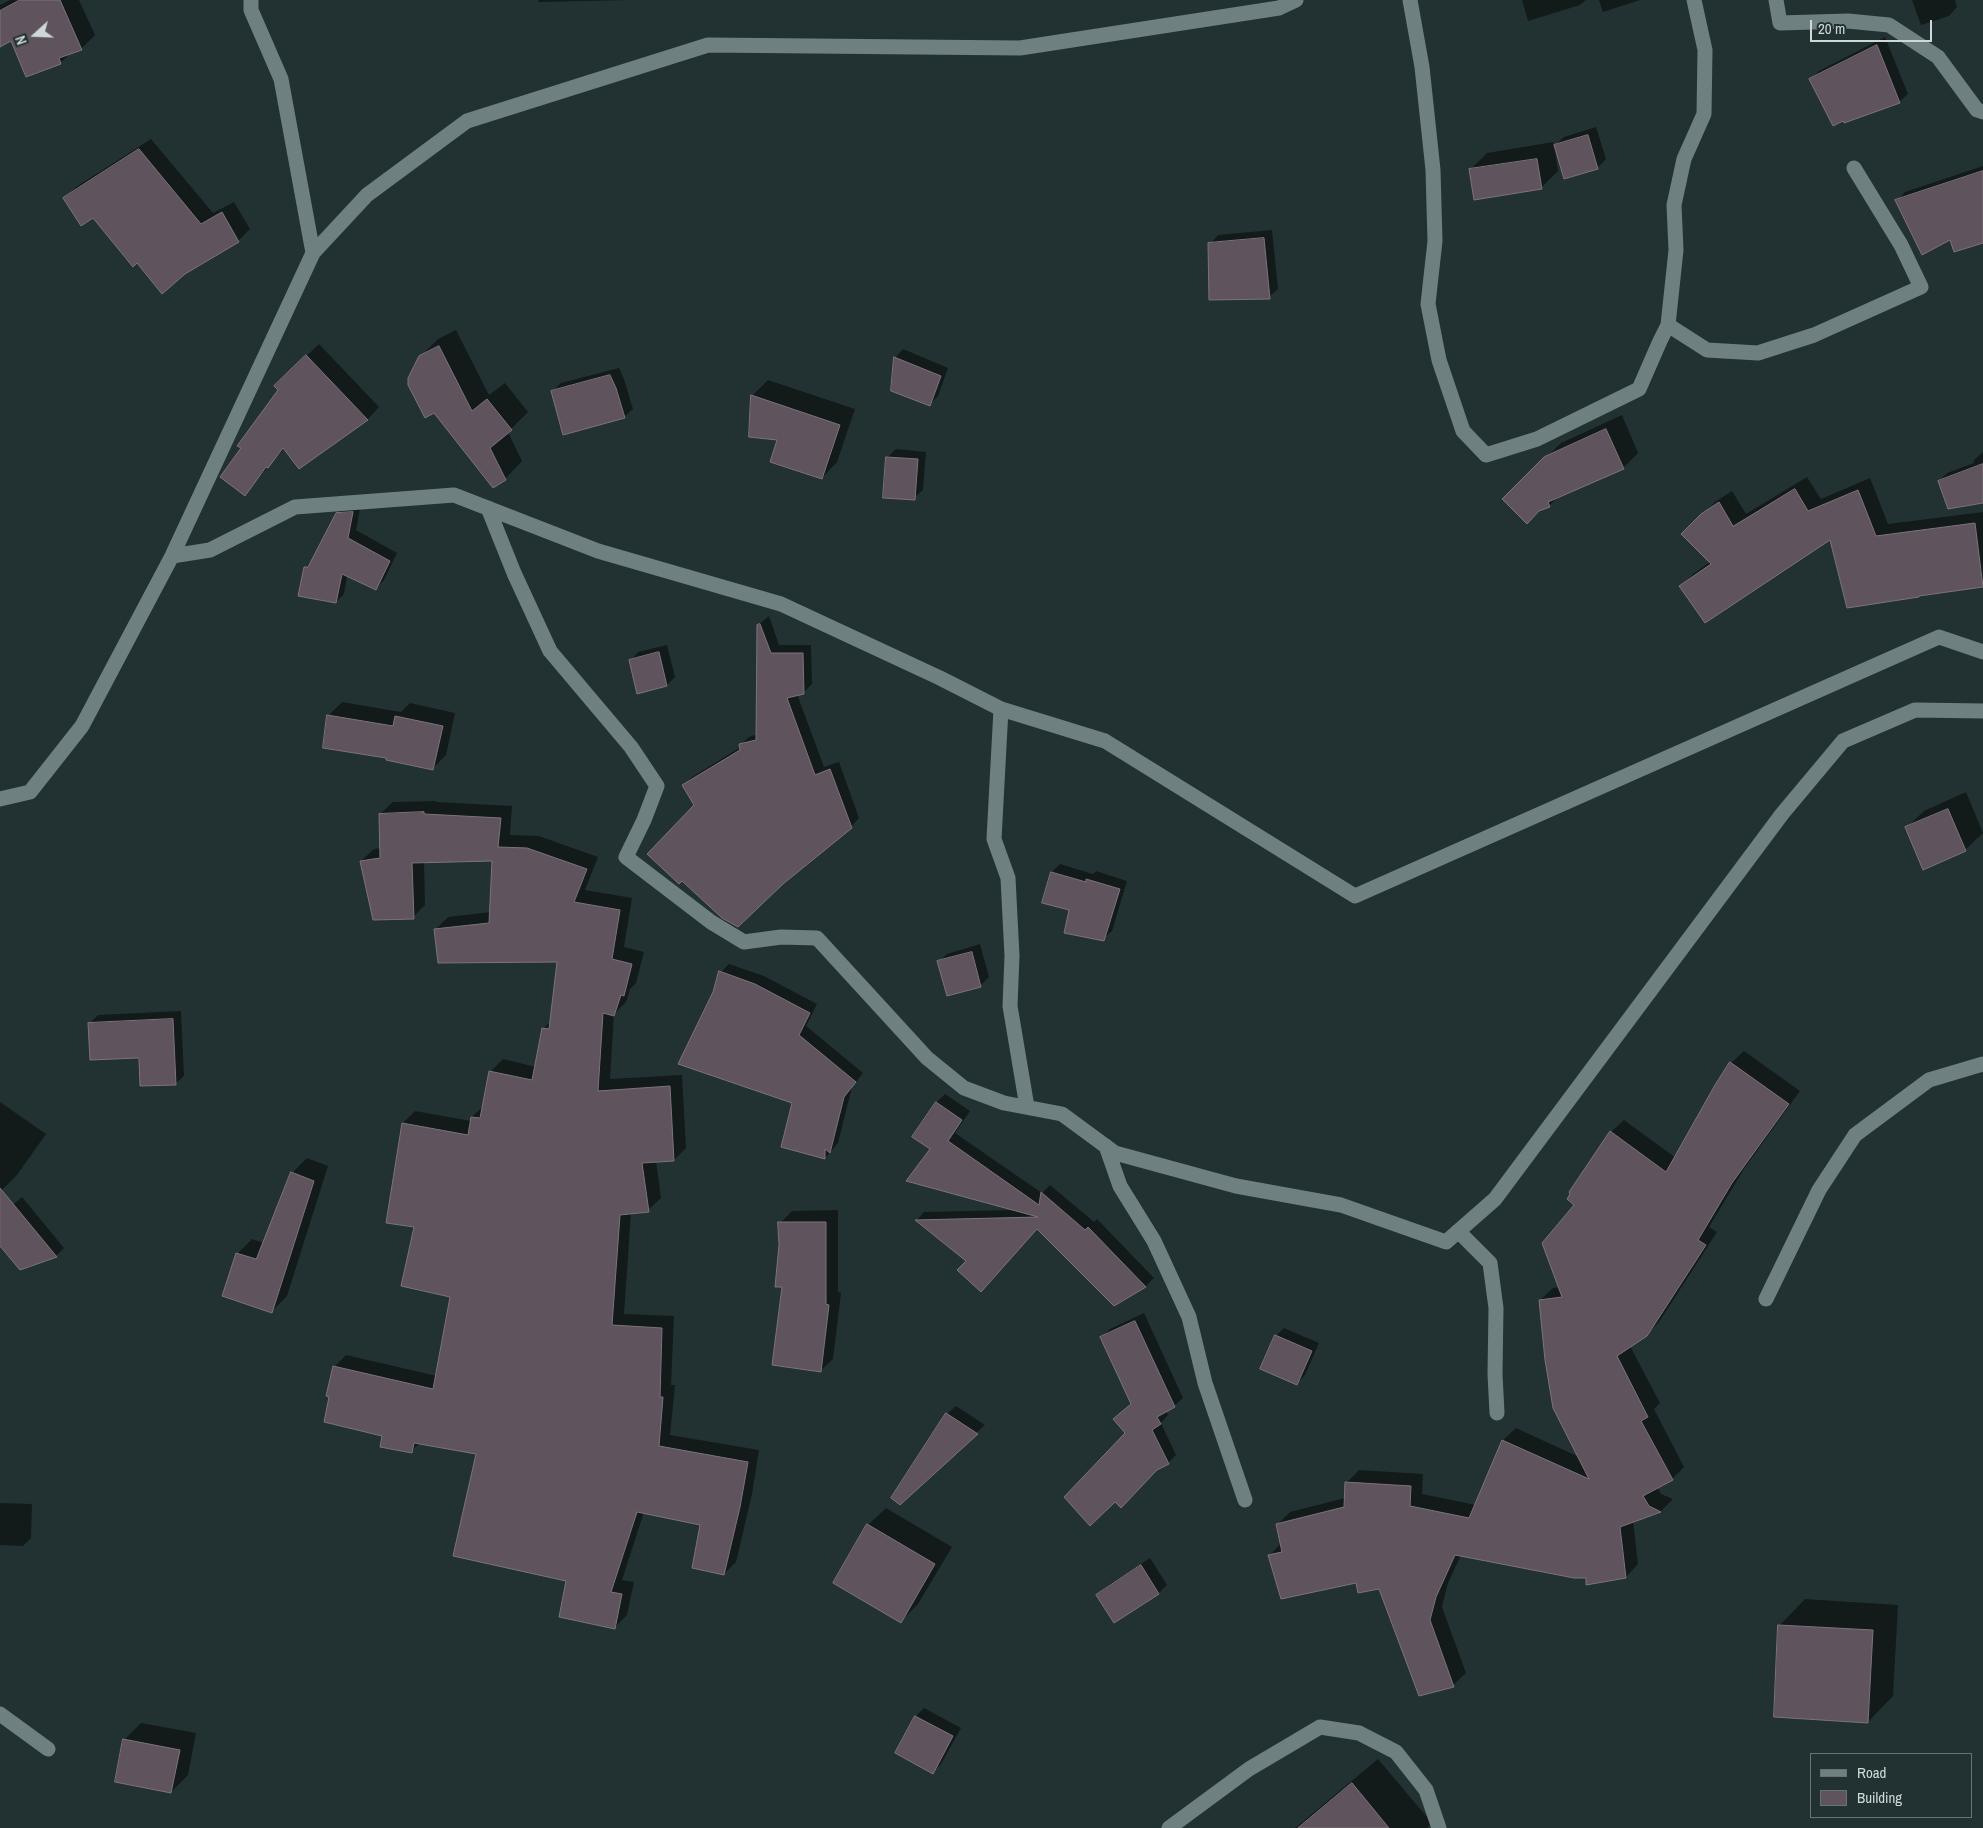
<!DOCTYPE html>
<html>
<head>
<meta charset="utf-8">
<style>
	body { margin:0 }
	#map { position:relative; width:1983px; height:1828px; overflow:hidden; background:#223232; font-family:"Archivo Narrow",sans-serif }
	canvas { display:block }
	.legend { position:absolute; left:1810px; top:1753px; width:162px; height:65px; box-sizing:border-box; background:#223232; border:1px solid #677474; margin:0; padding:6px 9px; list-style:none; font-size:15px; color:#cfd8d8 }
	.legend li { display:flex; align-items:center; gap:10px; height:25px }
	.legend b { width:25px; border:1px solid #677474 }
	.north { position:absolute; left:10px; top:10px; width:50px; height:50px; -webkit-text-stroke:4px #223232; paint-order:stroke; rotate:250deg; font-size:14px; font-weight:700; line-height:20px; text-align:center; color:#cfd8d8 }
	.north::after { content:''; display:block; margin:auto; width:18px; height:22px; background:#cfd8d8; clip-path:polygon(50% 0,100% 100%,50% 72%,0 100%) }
	.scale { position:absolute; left:1810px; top:20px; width:122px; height:22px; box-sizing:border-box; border:2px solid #cfd8d8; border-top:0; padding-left:6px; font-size:15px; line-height:18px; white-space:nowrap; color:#cfd8d8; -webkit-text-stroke:4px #223232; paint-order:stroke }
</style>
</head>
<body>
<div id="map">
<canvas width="1983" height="1828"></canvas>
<ul class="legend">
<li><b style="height:6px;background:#6f8080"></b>Road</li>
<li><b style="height:14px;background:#5f545d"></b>Building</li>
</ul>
<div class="north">N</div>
<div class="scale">20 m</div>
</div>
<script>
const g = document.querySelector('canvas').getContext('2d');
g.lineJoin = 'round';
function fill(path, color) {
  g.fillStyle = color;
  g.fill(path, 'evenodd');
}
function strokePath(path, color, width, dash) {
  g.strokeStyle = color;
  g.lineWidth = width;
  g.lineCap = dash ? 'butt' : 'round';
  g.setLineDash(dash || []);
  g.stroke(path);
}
fill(new Path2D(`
	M10,0H79L95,35L81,49L72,52L60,63L12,40L0,45V5Z
	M538,0H630L539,2Z
	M1522,0H1586L1580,5L1528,21Z
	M1599,0H1640L1603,12Z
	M1912,0H1955L1957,7L1949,16L1921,25Z
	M1885,37L1908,94L1899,102L1843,119L1811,79L1819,71Z
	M1596,127L1606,159L1598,167L1565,177L1557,150H1555L1558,171L1541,188L1470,170L1487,153L1553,142L1554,146L1564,137Z
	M151,139L213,213L234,202L250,229L238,241L137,261L93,216L65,198L76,187Z
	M1983,166V242L1951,239L1897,201L1905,192Z
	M1272,230L1278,289L1269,297L1210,244L1218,235Z
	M456,330L489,395L505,383L528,412L508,432L522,461L505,479L420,357L438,339Z
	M319,344L379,407L368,419L299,468L285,448L244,494L280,390L288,374Z
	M903,349L948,368L938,396L929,405L895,358Z
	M619,368L624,379L633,409L624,417L553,391L561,383Z
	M768,380L855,409L837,462L822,478L779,439L752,396Z
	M1622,415L1638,453L1623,468L1559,496L1549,506L1504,499L1561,443Z
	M896,449L926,452L923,490L914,498L888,457Z
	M1983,452V501L1939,481L1947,473L1974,463L1973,461Z
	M1807,477L1821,499L1870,478L1888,524L1983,512V585L1831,538L1681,586L1693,574L1710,562L1702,515L1715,502L1732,491L1746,514Z
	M361,504L356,530L397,553L384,580L376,589L347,576L344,594L336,602L305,568L312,561L337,514L346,505Z
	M769,616L779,645H811L812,684L803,693L797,694L824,767L839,762L859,818L851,827L695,805L683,785L692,777L741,747L740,745L749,737L758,734V625Z
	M667,645L675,677L667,685L630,661L638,652Z
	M342,702L401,712L410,703L455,713L446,755L433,768L328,716Z
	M1966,792L1983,833L1965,850L1906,828L1924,811Z
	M436,801V802L512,806L510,835L539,836L598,857L585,890L632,898L624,947L644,952L636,983L630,989L626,1002L614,1014L610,1079L682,1075L686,1148L674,1160L656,1161L661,1198L648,1210L631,1213L624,1314L674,1316L671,1385H675L670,1435L759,1450L752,1494L736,1562L724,1574L702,1524L644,1512L622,1580L634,1582L627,1615L615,1627L568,1580L478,1453L420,1443L411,1451L384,1435L334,1367L346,1355L437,1376L452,1296L415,1226L403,1123L415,1111L471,1121L472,1117L484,1105L490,1072L503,1059L536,1067L544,1028L552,1020L558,961L435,930L448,917L491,912L493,859L424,861L425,905L413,917L361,861L374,849L381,848L380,814L393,802Z
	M1060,864L1093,874L1096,871L1127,881L1112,931L1103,939L1070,910L1044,902L1052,872Z
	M980,944L989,977L981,985L948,995L939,962L947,954Z
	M729,964L764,976L817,1004L806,1026L863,1073L852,1087L838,1143L825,1158L794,1102L715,992L721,972Z
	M181,1011L184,1076L175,1084L90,1023L98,1015Z
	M1744,1051L1800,1091L1744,1169L1709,1227L1717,1232L1659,1322L1646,1335L1630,1346L1660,1403L1654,1409L1684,1467L1672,1479L1657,1487L1661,1494L1673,1499L1661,1511L1633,1521L1638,1564L1626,1577L1587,1576L1461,1555L1448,1583L1442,1607L1466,1673L1453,1685L1380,1588L1269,1556L1281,1543L1277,1525L1290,1512L1345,1498L1346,1483L1359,1470L1423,1474L1422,1494L1476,1505L1503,1440L1516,1428L1579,1457L1540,1300L1553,1288L1560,1287L1576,1204L1611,1132L1624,1120L1676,1158L1731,1063Z
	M945,1094L970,1111L955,1133L1042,1193L1050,1185L1094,1222L1097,1219L1154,1278L1146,1286L1114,1304L1037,1228L967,1261L917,1220L924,1212L1014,1210L914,1137L937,1102Z
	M0,1102L46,1134L17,1175L0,1192Z
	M307,1158L328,1166L287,1296L272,1311L237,1254L252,1239L264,1243L292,1173Z
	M22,1197L64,1248L56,1256L0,1244V1216Z
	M838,1210V1292L841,1293L833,1359L820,1371L784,1286L780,1223L792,1211Z
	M1144,1313L1183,1398L1174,1406L1166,1411L1168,1415L1161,1423L1176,1455L1168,1463L1127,1433L1132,1404L1102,1337L1110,1329Z
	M1284,1328L1319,1343L1305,1375L1296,1384L1276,1336Z
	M956,1406L985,1425L900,1504L947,1414Z
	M0,1503L32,1504L31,1538L23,1546L0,1545Z
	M886,1508L952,1547L918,1604L901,1621L835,1582L868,1525Z
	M1150,1558L1167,1585L1159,1593L1114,1621L1097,1595L1106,1587Z
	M1805,1599L1898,1605L1893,1696L1868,1722L1780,1625Z
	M924,1708L961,1728L941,1764L933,1772L897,1753L916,1716Z
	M141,1723L196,1733L188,1775L171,1792L124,1740Z
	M1378,1759L1432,1823L1427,1828H1295Z`), '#0007');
const building = new Path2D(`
	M20,0H60L82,50L59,58L61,64L26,77L11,41L0,47V11Z
	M1877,45L1900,103L1844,123L1843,121L1833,126L1809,79Z
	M1588,135L1598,169L1564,179L1554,145Z
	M139,149L201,224L222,212L239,242L185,274L162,294L137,263L133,267L93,218L81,226L63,198Z
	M1537,159L1542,189L1474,200L1469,169Z
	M1983,171V243L1954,252L1950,240L1922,255L1895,200Z
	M1264,238L1270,299L1209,300L1208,243Z
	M439,346L472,411L487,399L512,430L490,448L506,480L493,488L434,413L425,418L408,385V378L419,356Z
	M306,355L368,420L299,469L283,448L268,468L266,467L245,496L220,477L241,448L237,446L278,390L274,386Z
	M894,357L941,376L930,406L891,391Z
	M610,375L616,388L625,418L563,435L551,391Z
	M751,395L840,425L822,479L770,462L777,440L749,437Z
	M1606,429L1624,469L1548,502L1550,507L1539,511L1527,524L1502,499L1544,457Z
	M886,457L918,459L915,500L883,498Z
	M1983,464V503L1948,509L1938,481Z
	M1795,489L1808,511L1858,490L1876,536L1975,523L1983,587L1919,596V597L1847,608L1830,540L1705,623L1679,586L1711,564L1681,534L1701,514L1719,502L1733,526Z
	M353,512L348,538L390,561L376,590L342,574L336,603L298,596L304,567H308L336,513Z
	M760,624L771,653H803L804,694L787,698L815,775L830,769L852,828L783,884L738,927L722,918L682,881L679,884L647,854L694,805L682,785L740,750L739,744L756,740L757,625Z
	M659,652L667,686L637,694L629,660Z
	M327,715L393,726L395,716L443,726L433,770L386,760V758L323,748Z
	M1948,809L1966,851L1923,870L1905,827Z
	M424,812V814L501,818L498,847L527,848L587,869L574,902L620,910L612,959L632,964L624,996L621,995L614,1016L603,1013L598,1091L670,1086L674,1161L642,1163L649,1212L620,1215L612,1325L662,1328L660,1397H663L659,1446L748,1462L740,1507L724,1575L692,1568L700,1525L637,1512L611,1592L622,1594L615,1629L559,1617L566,1581L453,1556L476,1454L414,1443L412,1453L380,1447L382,1436L324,1422L329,1397L326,1396L333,1366L433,1389L450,1297L401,1286L414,1227L386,1223L402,1123L468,1135L471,1117L480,1118L489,1071L532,1080L542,1028L549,1029L557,962L438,963L434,929L489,923L492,861L412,863L414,919L373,920L360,861L380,858L379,814Z
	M1051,872L1086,882V879L1120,889L1104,941L1064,933L1069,910L1042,903Z
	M972,952L981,987L947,996L937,961Z
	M719,971L755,984L810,1013L799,1035L856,1082L844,1097L830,1153L825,1149V1159L781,1147L792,1103L678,1064L713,992Z
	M173,1019L176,1085L140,1086L139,1059L138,1058L90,1060L88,1023Z
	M1730,1062L1789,1104L1732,1183L1698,1240L1706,1245L1647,1336L1617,1356L1648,1417L1641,1421L1673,1480L1643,1496L1649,1506L1661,1512L1620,1527L1626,1578L1586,1585V1578H1574L1455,1555L1436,1597L1430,1620L1454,1687L1419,1696L1379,1589L1358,1593L1356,1583L1281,1599L1268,1555L1282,1552L1276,1524L1344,1507L1345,1482L1411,1486L1410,1506L1469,1518L1502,1440L1589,1479L1553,1408L1545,1360L1539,1300L1562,1297L1542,1243L1574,1205L1567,1199L1570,1194L1569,1192L1610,1131L1666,1172L1715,1085Z
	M936,1102L962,1120L948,1141L1039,1205L1041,1192L1085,1230L1088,1227L1146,1287L1114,1306L1037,1229L981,1292L957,1270L966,1261L915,1220L1038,1217L906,1181L930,1149L912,1137Z
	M291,1172L314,1181L272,1313L222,1296L236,1253L256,1259Z
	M0,1188L57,1257L20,1270L0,1246Z
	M778,1222H826V1304L829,1305L821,1372L772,1365L782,1287H775L779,1245Z
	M1135,1321L1175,1407L1157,1417L1161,1424L1152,1430L1169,1464L1157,1470L1121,1508L1115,1502L1090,1526L1064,1497L1125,1433L1113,1419L1131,1404L1100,1337Z
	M1275,1335L1312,1351L1297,1385L1260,1369Z
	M946,1413L978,1434L900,1505L891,1498Z
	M867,1524L935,1564L901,1623L833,1583Z
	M1141,1565L1159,1594L1114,1623L1096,1595Z
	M1778,1625L1873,1630L1868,1723L1774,1717Z
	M915,1716L953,1736L933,1774L895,1753Z
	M123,1739L180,1750L171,1793L115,1782Z
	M1352,1783L1389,1828H1298Z`);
fill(building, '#5f545d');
strokePath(building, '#7e727b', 1);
strokePath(new Path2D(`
	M251,0V10L281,79L313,253
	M1410,0L1422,67L1433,170L1435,241L1428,304L1439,360L1463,431L1486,455L1537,439L1639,389L1660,341L1668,325L1676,250L1674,205L1684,159L1704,114L1705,50L1694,0
	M1776,0L1780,23L1848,21L1889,25L1938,57L1977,110L1983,112
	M1668,325L1707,350L1758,353L1814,335L1921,287L1901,245L1854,168
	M488,508L514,573L550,651L631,747L657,786L644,820L626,857L711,922L744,942L781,937L817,938L927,1058L964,1088L1004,1103L1062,1114L1115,1153L1236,1186L1341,1205L1446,1242L1495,1199L1782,814L1843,741L1915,710L1983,711
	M172,556L210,550L295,507L454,495L598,551L781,604L940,678L1001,709L1105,741L1355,896L1939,637L1983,652
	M1001,709L994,839L1008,878L1012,956L1010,1006L1027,1107
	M0,799L30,792L82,726L172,556L313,253L367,195L467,121L708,45L1020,48L1279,8L1296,0
	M1106,1146L1120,1186L1154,1241L1189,1317L1205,1383L1245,1500
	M1458,1231L1490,1263L1496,1308L1495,1374L1497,1413
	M1766,1299L1819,1190L1855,1135L1929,1080L1983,1064
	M0,1714L48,1749
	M1169,1828L1249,1769L1320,1727L1359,1733L1396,1752L1426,1790L1439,1828`), '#6f8080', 15);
</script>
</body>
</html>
